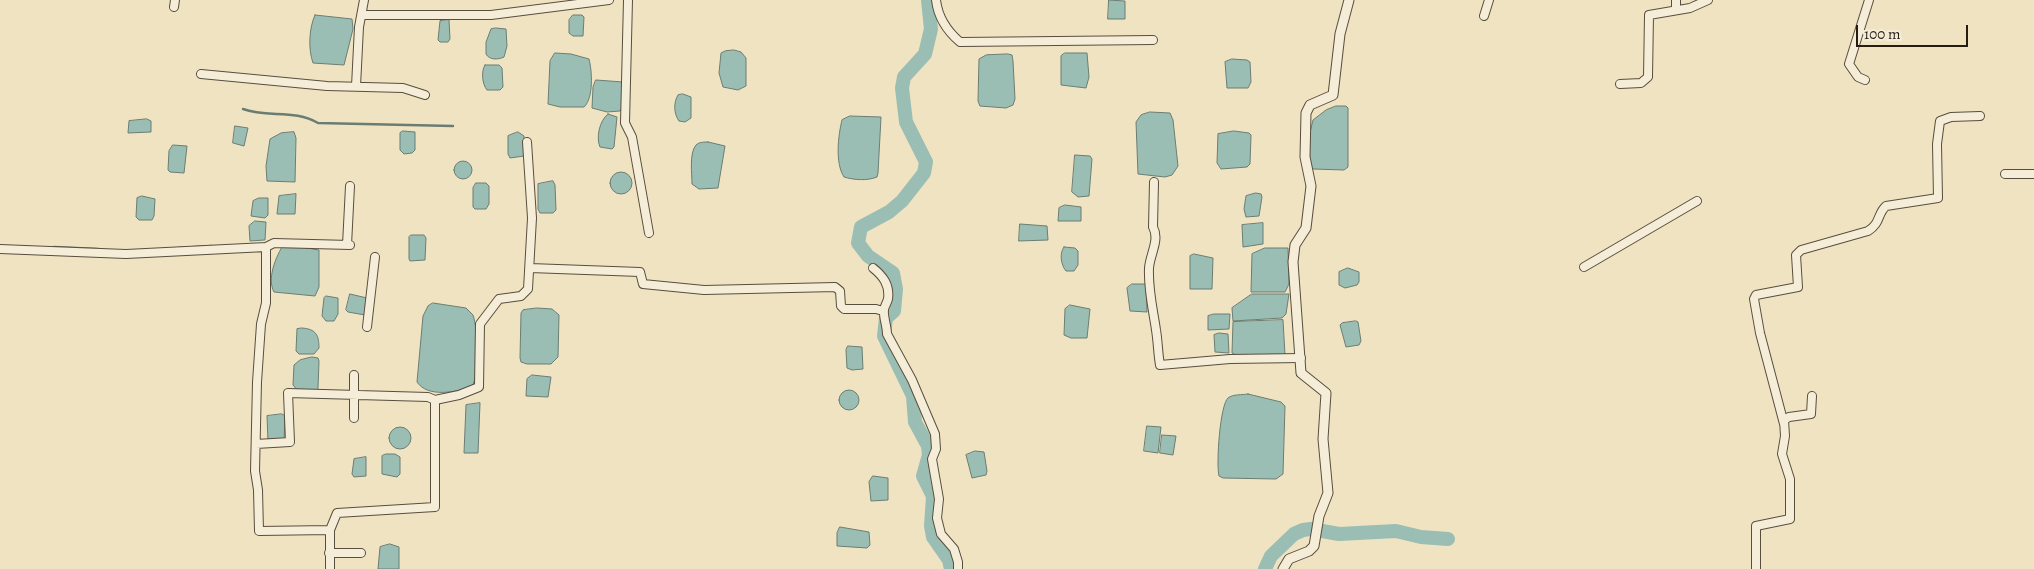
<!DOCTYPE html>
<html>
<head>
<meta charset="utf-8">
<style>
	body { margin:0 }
	#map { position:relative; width:2034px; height:569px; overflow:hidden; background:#f0e3c2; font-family:Alegreya,serif }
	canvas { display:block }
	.scale { position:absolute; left:1856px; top:25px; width:112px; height:22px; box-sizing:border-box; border:2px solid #251c12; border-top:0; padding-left:6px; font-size:15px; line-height:18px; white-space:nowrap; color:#251c12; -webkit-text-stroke:4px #f5edd7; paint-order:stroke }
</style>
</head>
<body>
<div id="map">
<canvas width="2034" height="569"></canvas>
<div class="scale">100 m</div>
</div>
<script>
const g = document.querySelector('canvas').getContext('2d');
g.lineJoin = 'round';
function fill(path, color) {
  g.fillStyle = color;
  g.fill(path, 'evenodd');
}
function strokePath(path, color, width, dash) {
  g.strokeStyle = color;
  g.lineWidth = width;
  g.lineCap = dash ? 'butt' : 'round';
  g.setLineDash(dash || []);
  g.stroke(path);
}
const water = new Path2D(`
	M1109,0L1125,1V19H1108Z
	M315,15L352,19L353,29L344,65L313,63C308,49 309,28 315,15Z
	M573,15H582L584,17L583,36H573L569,33V20Z
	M449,20L450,39L448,42H440L438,40L440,21Z
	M496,28L506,29L507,46L504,57C498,60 489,60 486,54V42L491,29Z
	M734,50L741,52L746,58V86L738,90L723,87L719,73L721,53L725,51Z
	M555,53L571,54L589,59C592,70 594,98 584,107H560L548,104L550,61Z
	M1065,53H1087L1089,77L1086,88L1061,85V56Z
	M1008,54L1012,55L1013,61L1015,99L1013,105L1006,108L980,106L978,101L979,59L986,55Z
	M1232,59L1247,60L1250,62L1251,82L1248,88H1227L1225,62Z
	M485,65H499L502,68L503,87L500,90H487C482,84 481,71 485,65Z
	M596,80L623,82V107L620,111L607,112L592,108L593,87Z
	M683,94L691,97V118L685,122L679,121C674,114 673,103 678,95Z
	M1336,106H1346L1348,108V167L1344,170L1313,169L1310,166L1309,137L1313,120L1326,110Z
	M1150,112L1170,113L1173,120L1178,166L1172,175L1165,177L1138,174L1136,122L1141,115Z
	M608,114L617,117L614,147L612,149L600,147C596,138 599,121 608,114Z
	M850,116L881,117L878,173L877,177C867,181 854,180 844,177C835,163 838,136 842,120Z
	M147,119L151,121V132L128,133L129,121Z
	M235,126L248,128L244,146L233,143Z
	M403,131L415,132V150L412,153L404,154L400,150V133Z
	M1234,131L1249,133L1251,135L1250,164L1247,167L1221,169L1217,163L1218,134Z
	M294,132L296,138L295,182L267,181L266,166L270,139L281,133Z
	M518,132L524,136V156L510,158L508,154V136Z
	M708,142L725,146L718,188L699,189L692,184C692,174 689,153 696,145C699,142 704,142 708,142Z
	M173,145L187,146L184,173L170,172L168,170L169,151Z
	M1075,155L1090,156L1092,159L1089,196L1078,197L1072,192Z
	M454 170a9 9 0 1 1 18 0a9 9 0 1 1-18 0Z
	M610 183a11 11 0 1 1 22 0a11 11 0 1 1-22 0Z
	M553,181L555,185L556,210L553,213H540L538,209V184Z
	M476,183H486L489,186V204L486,209H475L473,207V188Z
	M1256,193L1261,194L1262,197L1259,216L1246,217L1244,209L1246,196Z
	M296,194L295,214H277L279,196Z
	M142,196L155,199L154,216L152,220H139L136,217L137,198Z
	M259,198H268V215L265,218L251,216L253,201Z
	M1065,205L1081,207V221H1058L1059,208Z
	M255,221L266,222L265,240L250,241L249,226Z
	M1263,223V244L1243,247L1242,225Z
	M1020,224L1047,226L1048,240L1019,241Z
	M411,235H424L426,238L425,260L410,261L409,259V237Z
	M282,247H301L319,250V287L315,296L274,292C267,279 275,259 282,247Z
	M1064,247L1075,248L1078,251V265L1074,271H1066C1061,265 1059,253 1064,247Z
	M1265,248H1288L1289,284L1285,292H1251L1252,254Z
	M1194,254L1213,258L1212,289H1190V256Z
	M1348,268L1359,272V282L1357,285L1345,288L1339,285V272Z
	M1132,284H1146L1147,312L1130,311L1127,288Z
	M350,294L367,298L365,315L348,312L346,310Z
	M1252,294H1289L1286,314L1282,318L1233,321L1232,308Z
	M326,296L338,298V314L334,321H326L322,316L324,298Z
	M433,303L466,308L473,315C478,329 479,374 472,387C455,392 428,398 417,382L423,316L428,306Z
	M1070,305L1090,309L1087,338H1071L1064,335L1065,309Z
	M537,308L552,309L559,315L558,357L551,364H527L521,362L520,358L521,313L523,310Z
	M1214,314H1230L1229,329L1208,330V316Z
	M1283,320L1285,355L1238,356L1232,353L1233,322Z
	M1356,321L1358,322L1361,341L1359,345L1346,347L1340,325L1342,323Z
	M302,328C316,329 319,335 319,348L314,354H299L296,351L297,329Z
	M1219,333L1228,334L1229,353L1215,352L1214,335Z
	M848,346L862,347L863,369L852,370L847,368L846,350Z
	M312,357L318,358L319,361L318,388L317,392H299L293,385L294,365L300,360Z
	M532,375L551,377L548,397L526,396L527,379Z
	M839 400a10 10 0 1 1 20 0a10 10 0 1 1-20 0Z
	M1248,394L1281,402L1285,406L1283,474L1276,479L1223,478L1219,476C1216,464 1220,405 1228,398C1233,394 1242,395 1248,394Z
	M480,403L478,453H464L466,405Z
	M282,414L285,416L284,441L268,442L267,416Z
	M1147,426L1161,427L1158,453L1144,451Z
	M389 438a11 11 0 1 1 22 0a11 11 0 1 1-22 0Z
	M1162,435L1176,436L1173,455L1160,453Z
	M975,451L984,452L987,471L986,475L972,478L966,455Z
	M386,454H395L400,457V474L397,477L382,474V456Z
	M366,457V476L354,477L352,474L354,459Z
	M873,476L888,478V500L871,501L869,482Z
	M840,527L869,532L870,545L867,548L837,546V533Z
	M390,544L399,547V569H378L380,547Z`);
fill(water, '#9abeb4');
strokePath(water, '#6b7d73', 1);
strokePath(new Path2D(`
	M243,109C267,118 295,109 318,123L453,126
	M54,247L98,249
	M179,248L212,246`), '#6b7d73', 2.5);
strokePath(new Path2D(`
	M928,0L931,29L925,54L904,77L902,88L906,122L926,162L924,173L902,201L889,212L861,227L858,243L868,256L893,273L896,289L894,311L886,318L884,336L913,396L915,422L928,446L929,455L923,476L933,496L931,526L933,537L949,560L951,569
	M1265,569L1271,556L1294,534L1303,530L1311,529L1339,534L1396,531L1421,537L1448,539`), '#9abeb4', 14);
const minor = new Path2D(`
	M628,0L625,123L632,137L649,233
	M936,0C938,17 947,31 960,42L1153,40
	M174,7L175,0
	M1676,10V0
	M362,15H491L609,0
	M1484,16L1489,0
	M201,74L327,86L403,88L425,95
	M1865,80L1858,77L1849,64L1869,0
	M1620,84L1641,83L1648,77L1649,15L1690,8L1708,0
	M356,86L359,27L364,0
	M2005,174H2034
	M1154,182L1153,227C1160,240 1150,254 1149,268C1148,290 1153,309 1156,330C1158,342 1158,354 1160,365L1230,359L1301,358
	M347,245L350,186
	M266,247V303L261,324L257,382L255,471L258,490L259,531L330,530
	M0,249L126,254L266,247L274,243L350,245
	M1584,267L1697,201
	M530,268L640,272L643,284L704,290L835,287L840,291L841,306L844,309H876L883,311
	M873,268C883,276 890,285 888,299C887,303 884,307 884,310C883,316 887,326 887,334L912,380L935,434L936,449L932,459L939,499L937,518L941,534L954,549L958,562V569
	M367,327L375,257
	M354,375V418
	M1784,424L1760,333L1754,299L1756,295L1798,287L1796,255L1801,250L1868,231C1881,223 1877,214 1886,206L1938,198L1937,144L1940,121L1951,117L1980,116
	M256,444L290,442L288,393L428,397L435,400
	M329,553H361
	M330,569V530L337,513L435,507V400L459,395L479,387L480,324L499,299L521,296L528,289L532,218L527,142
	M1756,569V526L1790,519V479L1782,454L1785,436L1784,420L1789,417L1811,414L1812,396`);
const tertiary = new Path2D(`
	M1283,569L1289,559L1309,551L1314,546L1319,516L1328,493L1323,439L1326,393L1301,373L1293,262L1295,245L1306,228L1311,186L1305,157L1306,113L1310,105L1333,95L1340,34L1349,0`);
strokePath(minor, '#584e3e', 10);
strokePath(tertiary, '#584e3e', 11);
strokePath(minor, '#f5edd7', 8);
strokePath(tertiary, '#f5edd7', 9);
</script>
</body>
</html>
